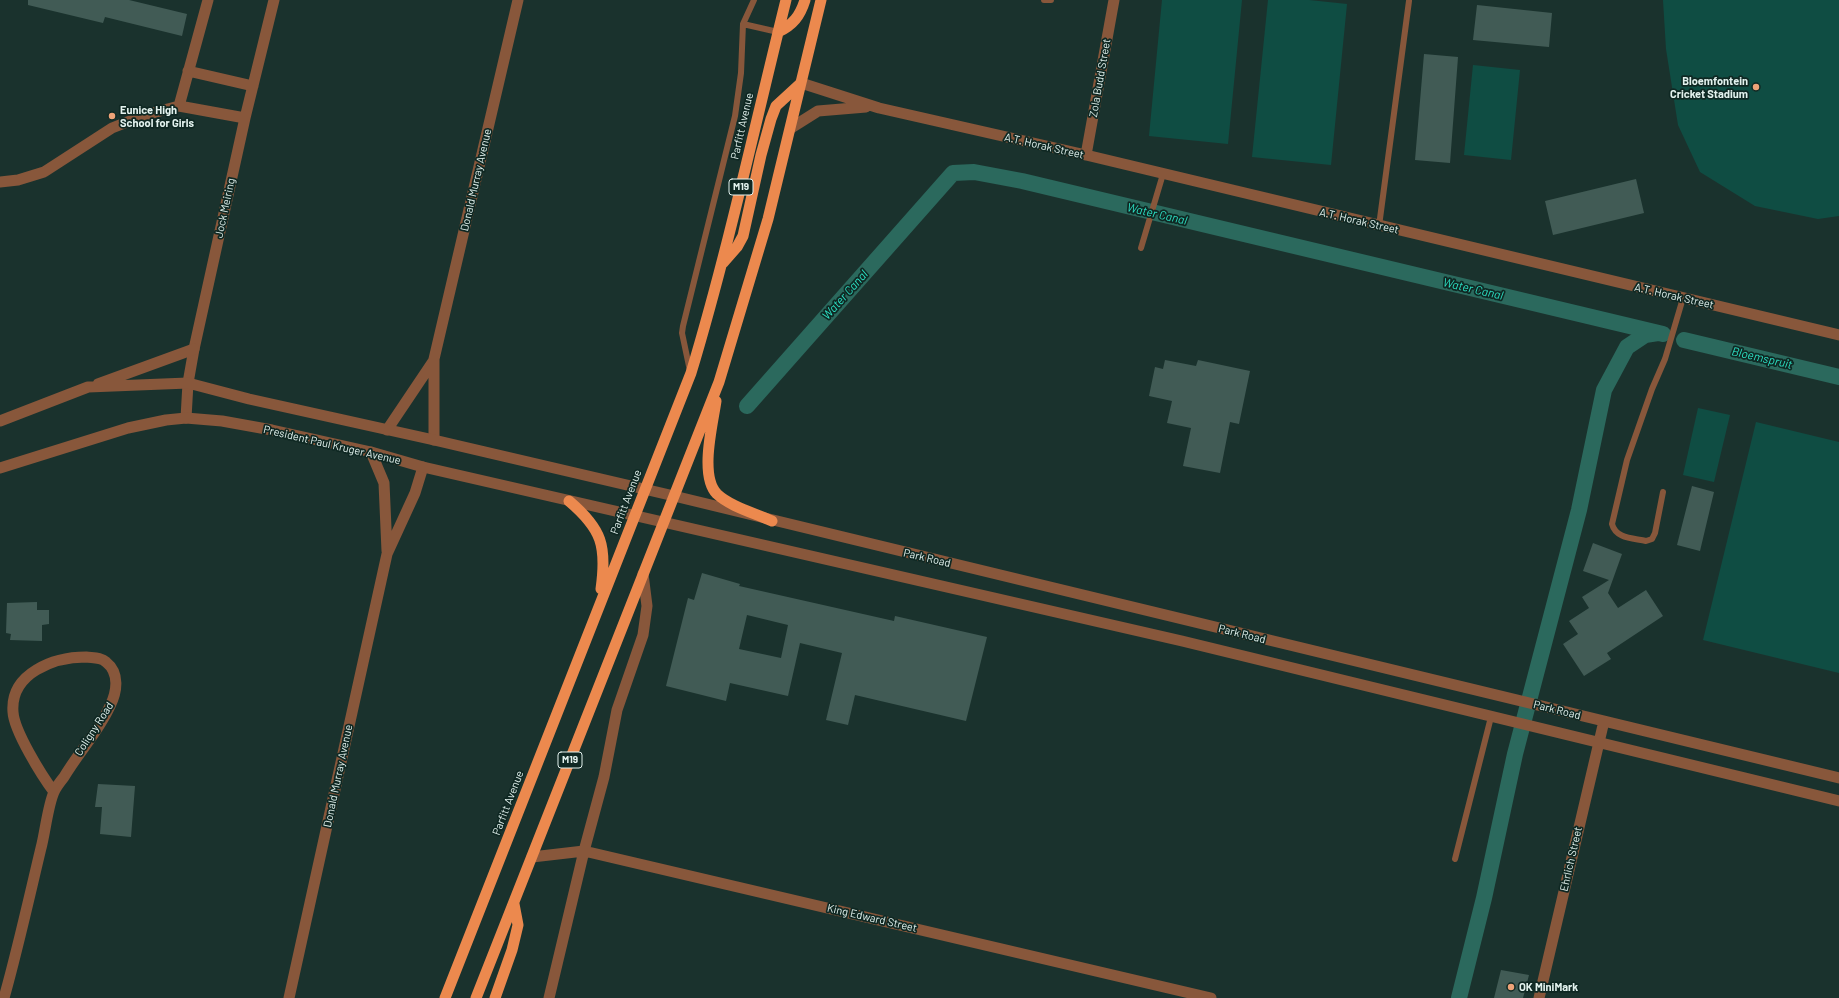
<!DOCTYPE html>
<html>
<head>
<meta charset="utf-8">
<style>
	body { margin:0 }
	canvas { display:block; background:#1a322d }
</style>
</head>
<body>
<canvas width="1839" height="998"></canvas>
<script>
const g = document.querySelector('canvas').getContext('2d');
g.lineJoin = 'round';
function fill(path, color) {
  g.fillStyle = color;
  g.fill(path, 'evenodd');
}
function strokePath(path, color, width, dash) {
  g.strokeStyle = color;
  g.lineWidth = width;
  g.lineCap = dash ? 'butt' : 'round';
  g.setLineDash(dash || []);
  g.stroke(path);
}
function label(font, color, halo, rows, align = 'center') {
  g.font = font + ' Barlow,sans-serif';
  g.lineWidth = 3.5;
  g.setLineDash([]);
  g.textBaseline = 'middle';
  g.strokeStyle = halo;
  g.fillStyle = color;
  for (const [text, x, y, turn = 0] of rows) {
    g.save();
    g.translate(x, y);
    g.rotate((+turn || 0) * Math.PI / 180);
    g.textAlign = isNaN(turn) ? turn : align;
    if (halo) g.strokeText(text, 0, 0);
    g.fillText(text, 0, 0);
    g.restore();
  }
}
fill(new Path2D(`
	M1162,0H1242L1228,144L1149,136Z
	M1268,0H1309L1347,4L1331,165L1252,157Z
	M1663,0H1839V216L1818,219L1755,206L1700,172L1678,125L1666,49Z
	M1473,65L1520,70L1511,160L1464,155Z
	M1698,408L1730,415L1714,482L1683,475Z
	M1756,422L1839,442V673L1703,640Z`), '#0f4d43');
strokePath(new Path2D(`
	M1684,340L1839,377
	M747,406L953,173L974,172L1022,181L1663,334
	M1459,998L1484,898L1515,754L1579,510L1604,390L1627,347L1645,335L1658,333`), '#2b695d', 16);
fill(new Path2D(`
	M28,0H129L187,14L182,36L105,17L103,23L28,5Z
	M1477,5L1552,13L1549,47L1473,40Z
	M1424,54L1458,57L1450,163L1415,160Z
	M1636,179L1644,213L1553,235L1545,201Z
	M1165,360L1196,366L1198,360L1250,371L1239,424L1230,422L1220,473L1183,466L1191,428L1167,423L1172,401L1149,396L1155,367L1163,369Z
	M1692,486L1714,492L1700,551L1677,545Z
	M1593,543L1622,554L1608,593L1618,608L1646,590L1663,616L1607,653L1611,659L1584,676L1563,644L1578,634L1569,621L1589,608L1582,597L1609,580L1583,571Z
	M702,573L740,584L739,586L894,621L895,616L987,637L966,721L855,695L848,725L826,720L842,653L800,643L788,696L730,683L726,701L666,686L688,598L694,600ZM747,615L788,625L781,658L739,649Z
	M37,602V610H49V624L42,625V641L10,640L11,634L6,633L7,603Z
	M98,784L135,786L131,837L100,834L102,807H95Z
	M1501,970L1529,975L1523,998H1494Z`), '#415b55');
strokePath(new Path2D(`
	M1044,0H1051
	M743,24L778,32
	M1379,226L1409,1
	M1141,248L1163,174
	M690,371L682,333L683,326L735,116L741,73L743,24L754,0
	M1663,492L1655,533L1652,539L1646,541C1633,538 1616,539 1612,524L1627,460L1652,389L1665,359L1683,298
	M1455,859L1491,717`), '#88573b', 6);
strokePath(new Path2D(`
	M188,71L253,86
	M801,83L879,108L1086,155L1839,335
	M179,106L208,0
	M791,128L818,111L866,107
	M1086,155L1114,0
	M0,182L18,180L44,172L112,128L145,115L179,106L245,118
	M186,418L188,383L194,349L245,118L274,0
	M387,430L434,360
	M434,440V359L518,0
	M371,452L384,483L387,551
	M532,857L584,851L1211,998
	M4,998C18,948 29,898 41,848C45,833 48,805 54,792C56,787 60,782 64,777C78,753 99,731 110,706C117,692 120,673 106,662C101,657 93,658 86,657C54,657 10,673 13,712C14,731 42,776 54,792
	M289,998L387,554L415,493L423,467
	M549,998L584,851L604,777L617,710L643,635L647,606L643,574`), '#88573b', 11);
strokePath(new Path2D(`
	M98,384L194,349
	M0,421L88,387L188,383L249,399L434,440L674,496L1839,778
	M0,468L128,428L166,420L186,418L222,421L272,430L371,452L423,467L1182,641L1839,801
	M1539,998L1604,721`), '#88573b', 11);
strokePath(new Path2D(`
	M778,32C793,25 800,16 805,0
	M723,263L737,247L743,236L761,155L771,119L776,106L801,83
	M716,401C713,423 699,476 717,494C731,507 755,513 772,521
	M569,501C602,529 607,546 601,589
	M445,998L691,373C728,250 755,125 786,0
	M476,998L719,382L768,219L821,0
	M495,998L512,950L518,925L514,904`), '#ec894e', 11);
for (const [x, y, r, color] of [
	[1756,87,4,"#efa378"],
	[112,116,4,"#efa378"],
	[1511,987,4,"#efa378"]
]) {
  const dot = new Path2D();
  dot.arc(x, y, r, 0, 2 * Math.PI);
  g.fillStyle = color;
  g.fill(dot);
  strokePath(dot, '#0f2823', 1.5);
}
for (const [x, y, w] of [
	[741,187,24],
	[570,760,24]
]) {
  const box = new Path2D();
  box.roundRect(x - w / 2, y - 8, w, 16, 3);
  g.fillStyle = '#0f2823';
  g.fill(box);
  strokePath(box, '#e3f2ee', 1);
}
label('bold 10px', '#e3f2ee', null, [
	["M19",741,187],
	["M19",570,760]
]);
label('11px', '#e3f2ee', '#0f2823', [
	["Zola Budd Street",1100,78,-80],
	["Parfitt Avenue",742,126,-77],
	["A.T. Horak Street",1044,146,13],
	["Donald Murray Avenue",476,180,-77],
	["Jock Meiring",225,208,-78],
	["A.T. Horak Street",1359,221,13],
	["A.T. Horak Street",1674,296,13],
	["President Paul Kruger Avenue",332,445,13],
	["Parfitt Avenue",626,502,-69],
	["Park Road",927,558,13],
	["Park Road",1242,634,14],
	["Park Road",1557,710,14],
	["Coligny Road",94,729,-57],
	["Donald Murray Avenue",338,776,-78],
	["Parfitt Avenue",508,803,-69],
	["Ehrlich Street",1571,859,-77],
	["King Edward Street",872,918,13]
]);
label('bold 11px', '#e3f2ee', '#0f2823', [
	["Bloemfontein",1748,81,"right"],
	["Cricket Stadium",1748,94,"right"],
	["Eunice High",120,110],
	["School for Girls",120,123],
	["OK MiniMark",1519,987]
], 'left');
label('italic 12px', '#2cdec2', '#0f2823', [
	["Water Canal",1157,214,13],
	["Water Canal",1473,289,13],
	["Water Canal",845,295,-48],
	["Bloemspruit",1762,358,13]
]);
</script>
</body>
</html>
